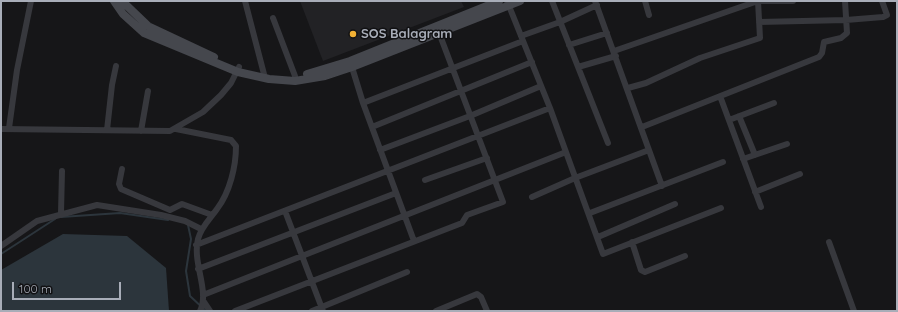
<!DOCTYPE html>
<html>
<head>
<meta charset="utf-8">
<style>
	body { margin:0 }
	#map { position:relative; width:898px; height:312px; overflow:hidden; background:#161618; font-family:Quicksand,sans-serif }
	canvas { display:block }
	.frame { position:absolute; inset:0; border:2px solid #a8adb8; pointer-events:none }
	.scale { position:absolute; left:12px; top:282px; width:109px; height:18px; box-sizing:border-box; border:2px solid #a8adb8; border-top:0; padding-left:5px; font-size:12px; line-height:14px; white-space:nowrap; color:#a8adb8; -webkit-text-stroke:3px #111113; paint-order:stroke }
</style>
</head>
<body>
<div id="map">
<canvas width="898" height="312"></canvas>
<div class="frame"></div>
<div class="scale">100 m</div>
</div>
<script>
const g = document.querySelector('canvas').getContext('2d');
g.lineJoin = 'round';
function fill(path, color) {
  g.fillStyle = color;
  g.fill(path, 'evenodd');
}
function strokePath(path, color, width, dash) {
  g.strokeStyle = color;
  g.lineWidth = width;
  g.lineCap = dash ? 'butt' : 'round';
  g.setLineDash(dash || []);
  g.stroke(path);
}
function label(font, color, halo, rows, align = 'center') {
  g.font = font + ' Quicksand,sans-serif';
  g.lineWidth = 3;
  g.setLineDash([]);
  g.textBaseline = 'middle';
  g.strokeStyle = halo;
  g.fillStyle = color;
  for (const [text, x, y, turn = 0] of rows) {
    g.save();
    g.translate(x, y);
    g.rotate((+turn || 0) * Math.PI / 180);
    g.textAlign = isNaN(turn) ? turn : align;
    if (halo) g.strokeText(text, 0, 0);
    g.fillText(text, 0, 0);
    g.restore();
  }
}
fill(new Path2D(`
	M300,1H461L464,7L323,61Z`), '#222225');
fill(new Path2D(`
	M63,234L127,236L166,268L169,311H1V270Z`), '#2c353c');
strokePath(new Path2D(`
	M61,217L120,213L168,220
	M188,225L191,239L186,271L190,296L206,311
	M1,254L55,219`), '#2c353c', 2);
strokePath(new Path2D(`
	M245,1L265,78
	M507,1L550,108L603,254L721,208
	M552,1L608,143
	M595,1L662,186
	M645,1L649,15
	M273,18L295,76V81
	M759,22L846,20L883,17L887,15L882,1
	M521,36L560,22L597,5
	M569,45L607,33
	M614,51L758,1H793
	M351,64L363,103L414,241
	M578,67L616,56
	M628,88L646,83L700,58L760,38L758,1
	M720,96L761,207
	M363,103L523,41
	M739,116L755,155
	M729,120L774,103
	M372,127L532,62
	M642,127L819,57L822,53L824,42L841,38L847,33L845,1
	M9,128L17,70L31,1
	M1,129L170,131L203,112L221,95L231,83L239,67
	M176,129L231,140L236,146C236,166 230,192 217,209C210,219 201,227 198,239C192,263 210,291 200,311
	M107,130L112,85L116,66
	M141,131L148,91
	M380,150L470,116L541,86
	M743,159L787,144
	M122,169L119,184L121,189L170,210L182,204L212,215
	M425,180L487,158
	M755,192L800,174
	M532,197L575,178L649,150
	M285,211L323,311
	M61,213L62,171
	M590,213L723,162
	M598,237L675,204
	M632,242L641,270L645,272L685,256
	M829,242L854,311
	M196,245L550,108
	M1,246L37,221L97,205L161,215L185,221L201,229
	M198,269L396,193
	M203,295L566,152
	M204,302L210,311
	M235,311L462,223L467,215L503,202L438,30
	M312,311L407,272
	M436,311L477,294L481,297L487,311`), '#37383d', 6);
strokePath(new Path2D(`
	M114,1L123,14L144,33L238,72L269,79L295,81L325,76L352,67L520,1
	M122,1L148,26L214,57
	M307,74L350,61L499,1`), '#45474d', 8);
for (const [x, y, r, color] of [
	[353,34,4,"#f2b134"]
]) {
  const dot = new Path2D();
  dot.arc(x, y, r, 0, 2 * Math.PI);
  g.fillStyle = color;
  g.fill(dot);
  strokePath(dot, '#111113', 1.5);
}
label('bold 13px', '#a8adb8', '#111113', [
	["SOS Balagram",361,34]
], 'left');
</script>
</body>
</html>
